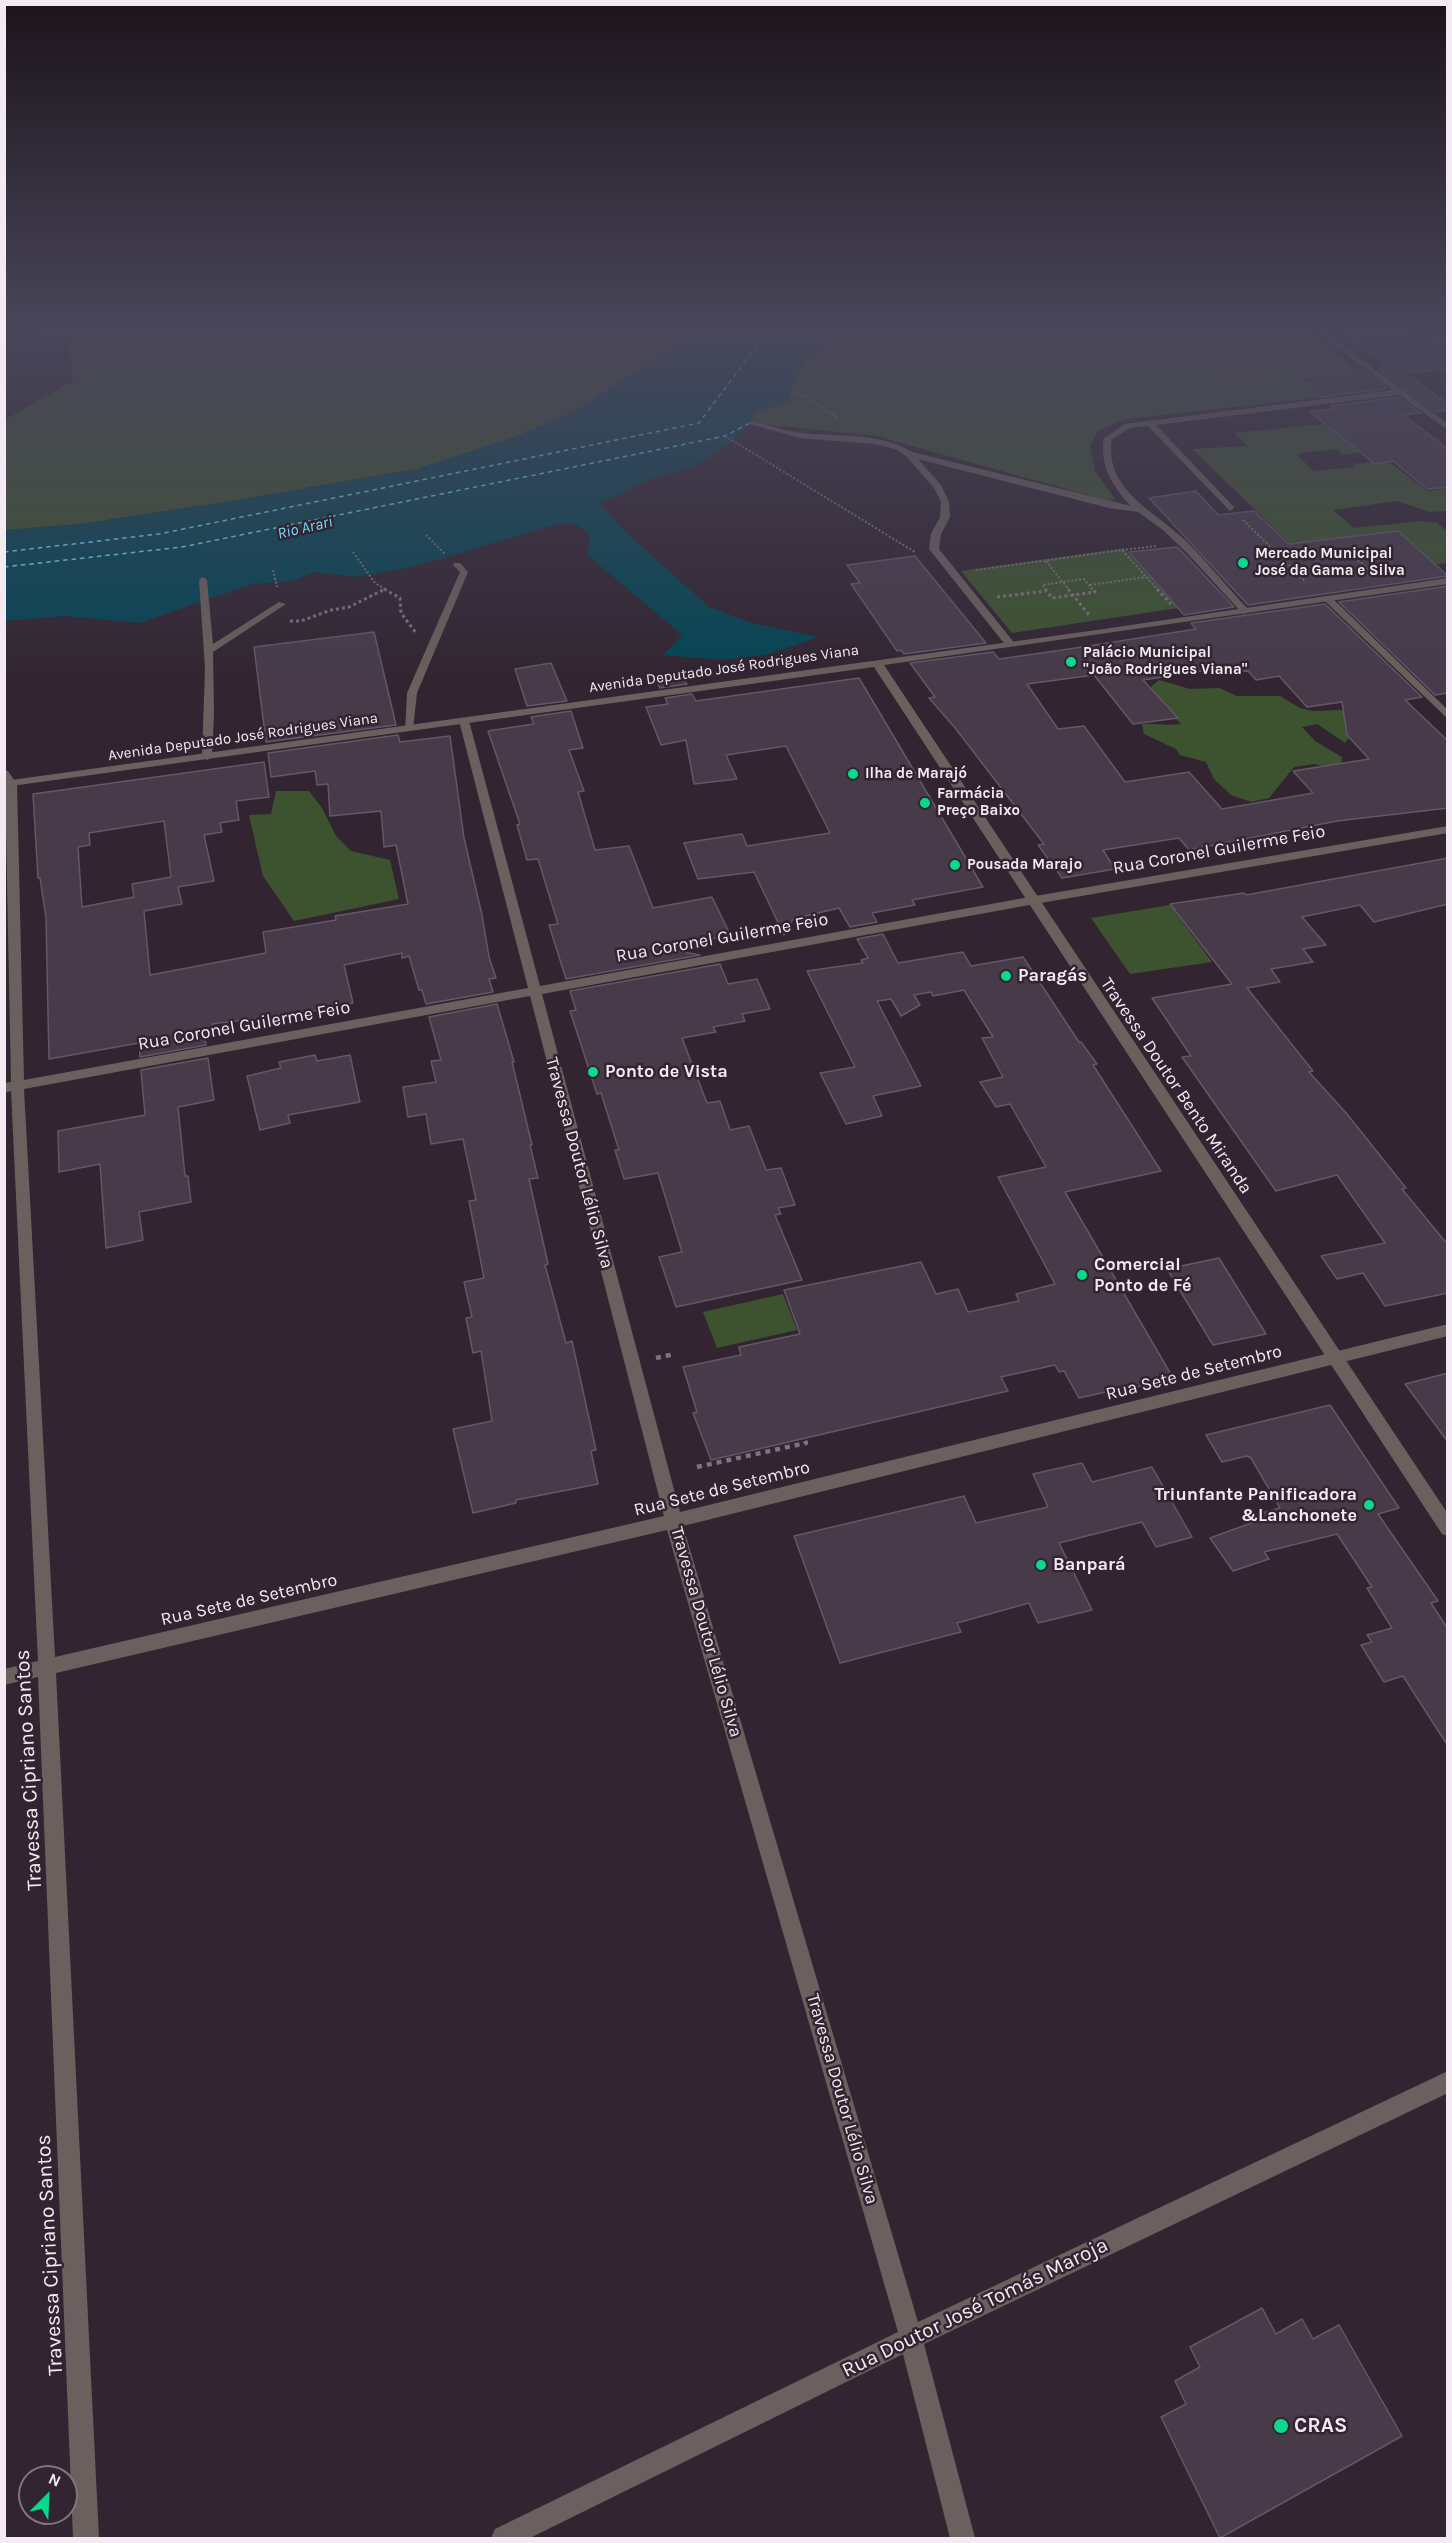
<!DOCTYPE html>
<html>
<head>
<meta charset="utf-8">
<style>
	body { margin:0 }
	#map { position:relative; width:1452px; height:2543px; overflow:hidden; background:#322531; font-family:Karla,sans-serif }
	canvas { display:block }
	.frame { position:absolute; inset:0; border:6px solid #f4eaf3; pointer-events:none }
	.north { position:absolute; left:18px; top:2465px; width:60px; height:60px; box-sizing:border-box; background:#322531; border:2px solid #80747f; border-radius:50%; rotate:24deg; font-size:16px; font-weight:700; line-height:24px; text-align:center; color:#f4eaf3 }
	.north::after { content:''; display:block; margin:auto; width:21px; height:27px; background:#0ad98b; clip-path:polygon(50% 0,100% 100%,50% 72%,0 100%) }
</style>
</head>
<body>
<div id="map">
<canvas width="1452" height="2543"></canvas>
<div class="frame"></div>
<div class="north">N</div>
</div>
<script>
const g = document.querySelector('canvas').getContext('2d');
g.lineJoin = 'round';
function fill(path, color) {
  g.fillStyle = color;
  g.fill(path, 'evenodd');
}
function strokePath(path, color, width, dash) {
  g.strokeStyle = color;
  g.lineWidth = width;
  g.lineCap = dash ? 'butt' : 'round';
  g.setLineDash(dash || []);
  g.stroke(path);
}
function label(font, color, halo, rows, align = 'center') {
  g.font = font + ' Karla,sans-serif';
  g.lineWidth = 5;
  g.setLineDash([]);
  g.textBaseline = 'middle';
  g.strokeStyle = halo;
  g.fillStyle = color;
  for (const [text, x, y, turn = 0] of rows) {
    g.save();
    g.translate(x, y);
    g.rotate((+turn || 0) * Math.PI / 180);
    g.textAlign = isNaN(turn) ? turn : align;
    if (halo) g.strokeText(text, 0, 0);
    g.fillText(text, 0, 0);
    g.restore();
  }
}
fill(new Path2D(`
	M27,331H687L669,350L574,412L515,437L416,469L231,501L81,524L5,530L4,420L73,381L69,338Z
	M843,331H1308L1382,389L1381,391L1126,419L1098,431L1090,446L1095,471L1115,499L1109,501L876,436L751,423L754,412L787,402L798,371L827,342Z
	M1323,424L1328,428L1343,427L1374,450L1342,455L1336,449L1296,454L1314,471L1355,467L1352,464L1387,460L1427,491L1447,488V511L1430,512L1397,501L1333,510L1354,528L1422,521L1437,523L1447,531V563L1328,580L1192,449L1247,446L1235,433Z
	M1124,548L1178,608L1012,633L961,571Z
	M1159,680L1190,689L1219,688L1237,696H1280L1300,708L1312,711L1343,710L1358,715L1373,734L1349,738L1345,743L1317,724L1302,727L1315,741L1342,757L1341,770L1314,764L1294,767L1269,798L1251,802L1231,795L1214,779L1206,762L1180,755L1176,749L1144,734L1142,724C1156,723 1167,726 1181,724L1149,689Z
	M276,791H309L322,808L336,836L351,851L390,860L399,899L294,921L263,876L249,815L271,814Z
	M1170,905L1212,962L1130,974L1091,918Z
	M783,1294L797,1330L717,1348L703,1312Z`), '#3d532f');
fill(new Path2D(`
	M687,331H843L827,342L798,371L787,402L755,412L751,423L730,443L709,455L697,466L652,478L600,504L628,534L709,607L752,623L819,637L769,654L724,660L663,655L682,635L588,555L589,533L573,523L554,525L412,567L357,577L315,572L293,581L252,584L139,623L66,616L5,621V530L81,524L231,501L416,469L515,437L574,412L669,350Z`), '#044554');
strokePath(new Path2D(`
	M4,552L159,534L699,423L768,331
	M4,567L182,547L725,436L750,423`), '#6edcfb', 1.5, [4.5, 4]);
const building = new Path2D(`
	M1339,331H1399L1412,340L1448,337V369L1405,373L1448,404V410L1435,412L1378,369L1389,367Z
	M1364,370L1387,388L1321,397L1297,378Z
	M1398,397L1421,413L1403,415L1448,449V487L1427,489L1393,461L1375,464L1310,412L1335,409L1331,406Z
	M1196,491L1218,515L1254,511L1289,544L1398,531L1448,576L1248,605L1149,498Z
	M1177,547L1186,556L1234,607L1184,615L1129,552Z
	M915,556L986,643L904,654L901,650L897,651L851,584L860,583L847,565Z
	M1448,586V693L1435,695L1339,602Z
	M1325,604L1422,697L1405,700L1448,741V808L1337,821L1189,850L1179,838L1103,850L1115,869L1062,878L1038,845L1044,844L956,729L929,698L935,697L910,663L993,652L999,659L1069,649L1196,629L1191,623ZM1208,670L1212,674L1248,671L1256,680L1279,676L1307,707L1342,702L1347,735L1369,759L1293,771L1313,793L1222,809L1189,772L1125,782L1084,726L1058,729L1027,684L1094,675L1133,724L1178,718L1143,680Z
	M374,632L396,725L266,742L254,647Z
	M551,663L567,701L527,706L515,669Z
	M681,673L687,684L660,688L655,677Z
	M859,678L983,887L912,900L915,905L872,913L877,922L850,927L839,908L793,919L784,935L754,872L698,879L684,843L742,834L747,846L830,833L786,746L726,755L737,779L694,784L686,740L661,745L646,707L668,704L665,698L692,694L696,701Z
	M571,711L583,748L569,750L584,791L578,792L595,850L629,846L653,908L712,897L730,934L672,950L700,955L566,979L549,925L558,924L538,859L527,860L517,825L520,824L488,731L534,724L531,717Z
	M398,735L400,742L450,736L464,838L482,915L489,957L496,978L489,979L493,992L426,1004L422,990H419L409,956L402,958V953L344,965L353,1003L322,1010L212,1024L213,1030L204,1031L206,1045L140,1057L139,1043L49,1059L46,918L40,878H38L33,794L264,762L269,797L236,801L239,820L220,823L222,832L204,835L214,881L178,887L182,904L144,911L150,975L266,953L263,932L336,920L335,916L408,904L396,845L384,847L381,811L330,816L328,784L317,785L315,771L271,777L268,753ZM164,821L171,877L132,884L134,897L82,907L78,847L90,845L89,833Z
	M1448,858V904L1374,922L1360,905L1302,917L1326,945L1303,949L1313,962L1271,969L1280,982L1247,988L1313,1071L1309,1072L1347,1114L1406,1188L1402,1189L1448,1245V1293L1385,1306L1363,1273L1337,1279L1321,1256L1385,1243L1337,1175L1276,1191L1182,1057L1191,1056L1152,998L1232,984L1170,904L1244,893L1246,895Z
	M883,934L898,963L963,952L971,966L1023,957L1079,1042H1081L1097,1064L1093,1065L1161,1171L1065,1192L1173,1378L1111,1393L1110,1391L1079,1398L1064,1371L1059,1372L1055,1365L1001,1377L1008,1391L711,1460L693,1413L697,1412L683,1367L741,1355L739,1347L800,1334L784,1290L921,1262L936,1294L958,1289L968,1312L1019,1301L1016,1294L1055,1284L998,1177L1046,1167L1010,1104L996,1107L980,1082L1003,1077L982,1038L993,1037L964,990L933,996L931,992L914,995L920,1005L901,1016L891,999L877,1001L921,1086L873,1096L882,1116L846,1124L820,1073L855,1067L807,971L863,963L861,960L868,958L857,939Z
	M720,964L728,984L757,979L770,1009L742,1014L745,1021L713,1027L716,1032L682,1038L707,1103L720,1101L730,1130L749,1126L766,1170L781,1168L795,1205L778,1208L781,1214L775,1215L802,1280L676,1307L659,1257L682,1252L658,1173L624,1179L615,1150H619L601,1093L597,1094L570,1011L576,1010L570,991Z
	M497,1004L514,1062H512L532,1145H530L538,1178L529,1179L548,1264L545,1265L566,1343L572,1341L596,1450L591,1451L598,1484L516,1500V1503L473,1513L453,1429L492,1421L481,1351L473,1353L466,1318L472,1317L464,1282L484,1278L469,1201L476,1200L463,1139L431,1144L426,1114L408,1117L403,1087L436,1082L431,1061L441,1060L429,1017Z
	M315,1055L317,1061L350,1055L360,1102L288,1115L290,1123L260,1130L247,1076L281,1068L279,1062Z
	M208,1058L214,1100L178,1107L185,1176H188L191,1202L139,1212L143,1240L106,1248L100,1164L59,1172L58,1131L145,1115L141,1070Z
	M1219,1258L1266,1334L1213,1345L1167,1269Z
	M1448,1373V1442L1405,1384Z
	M1330,1405L1399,1508L1378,1514L1438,1601L1431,1603L1448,1629V1746L1403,1676L1384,1682L1361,1645L1372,1642L1367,1635L1392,1628L1367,1588L1372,1587L1337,1534L1264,1552L1269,1559L1233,1571L1210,1538L1254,1522L1251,1516L1280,1508L1251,1458L1247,1456L1222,1462L1206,1435Z
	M1082,1463L1092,1482L1152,1467L1192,1537L1156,1547L1142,1522L1059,1543L1092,1610L1038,1623L1029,1603L957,1623L961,1632L840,1663L794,1536L964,1496L976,1523L1048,1507L1033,1474Z
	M1262,2308L1276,2334L1302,2319L1313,2339L1339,2325L1402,2436L1220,2538L1161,2417L1186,2404L1175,2381L1200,2367L1190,2347Z`);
fill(building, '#473b4a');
strokePath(building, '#645767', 1.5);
strokePath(new Path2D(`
	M1222,365L1262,390
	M791,391L807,397L838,418
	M725,436L915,552
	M1243,520L1306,582
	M426,535L445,554
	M1122,550L1156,546
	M353,552L375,583L387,590
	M1352,555L1373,573
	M1046,561L1069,590
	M273,570L277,587
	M976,570L1122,550L1158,590
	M1090,585L1146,577
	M1046,590L1042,585L1084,579L1093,590`), '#7f737e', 2, [2, 2]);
strokePath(new Path2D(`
	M384,589L400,598L401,613L416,633
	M1045,589L1052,598L1095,592L1092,589
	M1068,589L1090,616
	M1157,589L1171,604
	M997,597L1046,591
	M290,621H301L331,610L349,607L385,589`), '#7f737e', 3, [3, 3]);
strokePath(new Path2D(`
	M656,1358L675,1354
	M697,1467L806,1443L805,1441`), '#7f737e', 4.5, [5, 5]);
fill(new Path2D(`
	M454,563H460L468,572L417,693L413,729L405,731L407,693L460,572L453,565Z
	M203,577L207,580L213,644L279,602L286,604L213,652L214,713L212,757L207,760L202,757L205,668L199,580Z
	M4,770L8,771L16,783L15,785H7L4,781Z`), '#6a605d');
fill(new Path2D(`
	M1316,331H1324L1448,424V430L1399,395L1156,425L1233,506L1234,508L1230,511L1148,426L1130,428L1112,439C1103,489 1156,512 1186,541C1208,563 1227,587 1248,609L1250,611L1245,614L1242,613L1188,554L1163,530L1138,512L1109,508L918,459L941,485L949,502L950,517L941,534L939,549L1016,645L1007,647L929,549L931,534L940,517L941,502L934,488L906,456L895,449L875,444L799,438L747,423L751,421C768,425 785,431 802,433C838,437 880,432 912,452L1131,506C1113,487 1099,465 1104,438L1125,424L1393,390Z
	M1325,597H1331L1448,710V719L1325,601Z
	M464,718L469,721L540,986L1035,896L1448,826V833L1035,904L542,994L680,1512L1448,1324V1336L683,1526L918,2322L1448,2071V2093L924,2344L975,2538H950L903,2354L530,2538H491L495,2529L898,2332L667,1530L56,1673L99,2538H73L38,1677L4,1685V1669L38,1661L11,1091L4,1093V1083L11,1082L5,783L11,780L17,783L24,1080L528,988L459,721ZM530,996L664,1516L55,1657L24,1089Z`), '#6a605d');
fill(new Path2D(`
	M1448,578V584L884,665L1448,1514V1536L1442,1534L874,667L4,787V781L1104,629Z`), '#6a605d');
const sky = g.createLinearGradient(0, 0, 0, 687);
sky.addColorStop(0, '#1c141b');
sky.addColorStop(0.48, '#49465a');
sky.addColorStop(1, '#49465a00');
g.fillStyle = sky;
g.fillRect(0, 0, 1452, 687);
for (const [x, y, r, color] of [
	[1243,563,6,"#0ad98b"],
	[1071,662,6,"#0ad98b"],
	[853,774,6,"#0ad98b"],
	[925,803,6,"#0ad98b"],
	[955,865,6,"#0ad98b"],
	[1006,976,6,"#0ad98b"],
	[593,1072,6,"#0ad98b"],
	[1082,1275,6,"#0ad98b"],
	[1369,1505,6,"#0ad98b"],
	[1041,1565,6,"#0ad98b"],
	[1281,2426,8,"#0ad98b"]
]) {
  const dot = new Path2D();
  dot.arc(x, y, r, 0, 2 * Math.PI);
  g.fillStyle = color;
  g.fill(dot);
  strokePath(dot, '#322531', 2);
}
label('bold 15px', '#f4eaf3', '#322531', [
	["Mercado Municipal",1255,554],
	["José da Gama e Silva",1255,571],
	["Palácio Municipal",1083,653],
	["\"João Rodrigues Viana\"",1083,670],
	["Ilha de Marajó",865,774],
	["Farmácia",937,794],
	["Preço Baixo",937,811],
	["Pousada Marajo",967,865]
], 'left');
label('15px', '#f4eaf3', '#322531', [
	["Avenida Deputado José Rodrigues Viana",724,669,-8],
	["Avenida Deputado José Rodrigues Viana",243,737,-8]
]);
label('italic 16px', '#6edcfb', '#322531', [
	["Rio Arari",305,528,-13]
]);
label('18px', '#f4eaf3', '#322531', [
	["Rua Coronel Guilerme Feio",1219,850,-10],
	["Rua Coronel Guilerme Feio",722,938,-10],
	["Rua Coronel Guilerme Feio",244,1026,-10],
	["Travessa Doutor Bento Miranda",1176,1086,56],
	["Travessa Doutor Lélio Silva",579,1163,75],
	["Rua Sete de Setembro",1194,1373,-14],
	["Rua Sete de Setembro",722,1489,-14],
	["Rua Sete de Setembro",249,1600,-13],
	["Travessa Doutor Lélio Silva",706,1632,74],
	["Travessa Doutor Lélio Silva",842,2099,74]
]);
label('bold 18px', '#f4eaf3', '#322531', [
	["Paragás",1018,976],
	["Ponto de Vista",605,1072],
	["Comercial",1094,1265],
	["Ponto de Fé",1094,1286],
	["Triunfante Panificadora",1357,1495,"right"],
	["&Lanchonete",1357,1516,"right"],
	["Banpará",1053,1565]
], 'left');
label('21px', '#f4eaf3', '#322531', [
	["Travessa Cipriano Santos",29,1770,-93],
	["Travessa Cipriano Santos",50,2255,-93],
	["Rua Doutor José Tomás Maroja",975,2308,-26]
]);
label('bold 21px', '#f4eaf3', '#322531', [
	["CRAS",1294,2426]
], 'left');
</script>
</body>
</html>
